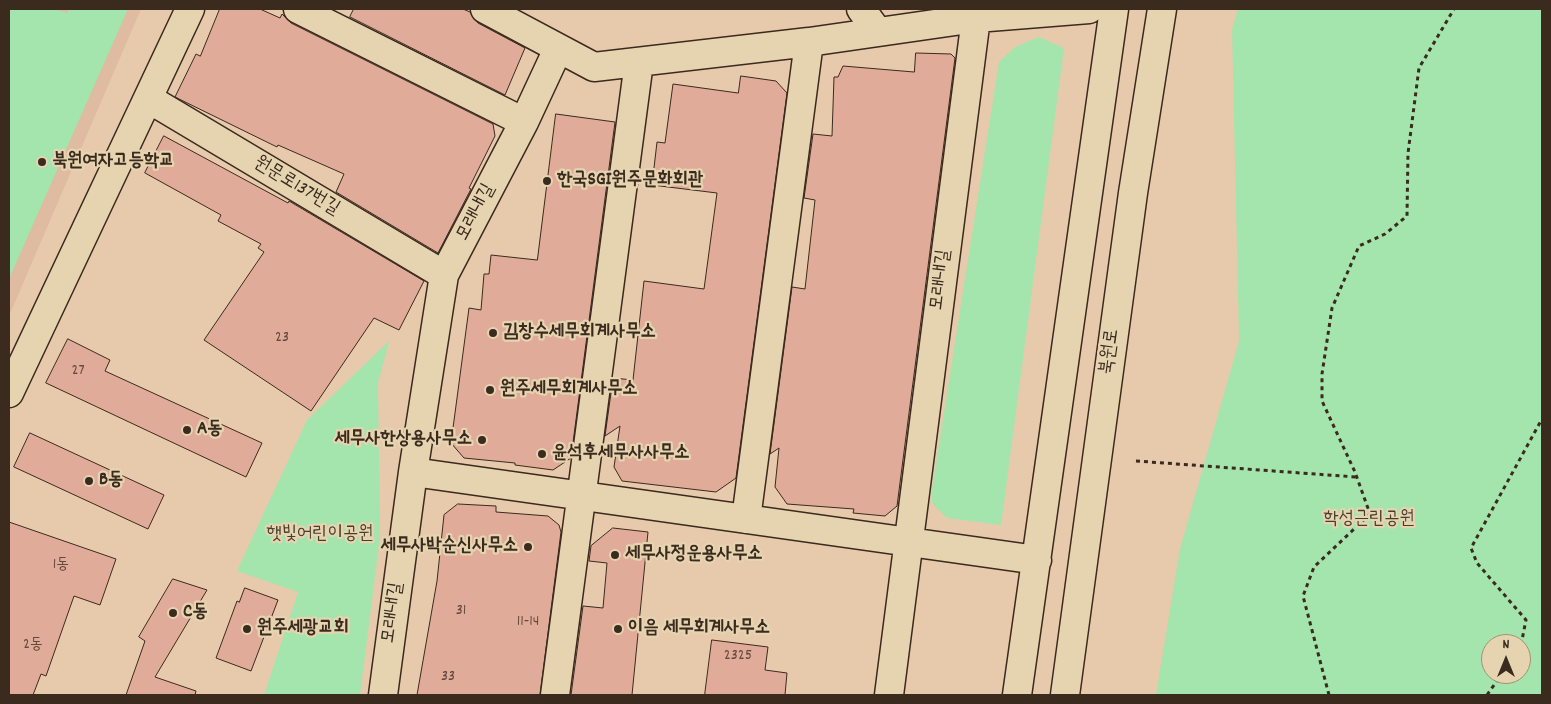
<!DOCTYPE html>
<html>
<head>
<meta charset="utf-8">
<style>
	body { margin:0 }
	#map { position:relative; width:1551px; height:704px; overflow:hidden; background:#e7caac; font-family:Dekko,sans-serif }
	canvas { display:block }
	.frame { position:absolute; inset:0; border:10px solid #3b2a1e; pointer-events:none }
	.north { position:absolute; left:1481px; top:634px; width:50px; height:50px; box-sizing:border-box; background:#e6d4b1; border:1px solid #a29076; border-radius:50%; rotate:0deg; font-size:14px; font-weight:700; line-height:20px; text-align:center; color:#3b2a1e }
	.north::after { content:''; display:block; margin:auto; width:18px; height:22px; background:#3b2a1e; clip-path:polygon(50% 0,100% 100%,50% 72%,0 100%) }
</style>
</head>
<body>
<div id="map">
<canvas width="1551" height="704"></canvas>
<div class="frame"></div>
<div class="north">N</div>
</div>
<script>
const g = document.querySelector('canvas').getContext('2d');
g.lineJoin = 'round';
function fill(path, color) {
  g.fillStyle = color;
  g.fill(path, 'evenodd');
}
function strokePath(path, color, width, dash) {
  g.strokeStyle = color;
  g.lineWidth = width;
  g.lineCap = dash ? 'butt' : 'round';
  g.setLineDash(dash || []);
  g.stroke(path);
}
function label(font, color, halo, rows, align = 'center') {
  g.font = font + ' Dekko,"Poor Story",sans-serif';
  g.lineWidth = 4.5;
  g.setLineDash([]);
  g.textBaseline = 'middle';
  g.strokeStyle = halo;
  g.fillStyle = color;
  for (const [text, x, y, turn = 0] of rows) {
    g.save();
    g.translate(x, y);
    g.rotate((+turn || 0) * Math.PI / 180);
    g.textAlign = isNaN(turn) ? turn : align;
    if (halo) g.strokeText(text, 0, 0);
    g.fillText(text, 0, 0);
    g.restore();
  }
}
fill(new Path2D(`
	M9,9H141L9,316Z`), '#debba1');
fill(new Path2D(`
	M9,9H55L67,13L69,9H128L9,279Z
	M1238,9H1542V695H1156L1180,549L1239,341L1232,29ZM1491,644H1521V674H1491Z
	M1039,37L1064,48L1001,525L947,518L932,503V489L999,62L1015,47Z
	M389,341L378,383L380,537L360,695H264L298,592L237,571L307,420Z`), '#a4e4ad');
const building = new Path2D(`
	M220,9H260L280,18L282,14L291,23L493,124L495,136L469,188L471,189L438,253L336,192L344,174L278,145L277,147L175,97L196,54L200,56Z
	M354,9H463L470,12L478,23L525,48L505,95L350,17Z
	M916,53L951,54L955,58L897,506L885,516L853,513L854,509L787,504L775,487L779,448L770,454L792,287L805,289L815,200L804,198L813,134L832,136L834,77H838L843,66L914,72Z
	M741,76L776,81L787,93L736,478L716,492L622,481L614,467L620,426L605,436L613,378L633,380L644,281L704,289L717,193L652,185L657,142L665,143L673,84L738,93Z
	M556,114L615,122L571,458L553,470L515,465V463L464,458L451,443L469,308L481,310L484,274H489L491,255L537,260Z
	M164,136L288,203L289,201L424,281L399,330L374,318L311,411L204,340L264,252L258,248L261,244L218,221L221,215L145,173Z
	M68,339L110,360L105,371L262,443L246,477L46,383Z
	M30,433L164,495L148,529L14,467Z
	M458,504L496,506V512L548,516L559,525L561,532L540,695H417L437,581L444,515Z
	M9,522L116,559L100,605L74,596L46,676L41,674L33,695H9Z
	M613,528L648,532L632,695H571L583,606L603,608L607,563L589,561L591,546Z
	M173,579L207,590L155,677L196,691L195,695H126L145,641L139,637Z
	M245,588L278,600L251,671L216,658L237,601L239,602Z
	M712,640L768,647L765,670L787,673L785,695H705Z`);
fill(building, '#e0ab98');
strokePath(building, '#3b2a1e', 1);
const minor = new Path2D(`
	M298,9L524,122
	M485,9L594,67L809,42L976,18L1089,9
	M861,9L878,32
	M149,99L444,275
	M9,393L190,9
	M413,472L1037,560
	M746,519L809,42
	M383,695L413,472L444,275L524,122L558,49
	M555,695L639,62
	M889,695L976,18V9
	M1017,695L1114,9
	M1065,695L1133,193L1162,9`);
strokePath(minor, '#3b2a1e', 31);
strokePath(new Path2D(`
	M1136,461L1356,477
	M1521,645L1526,620L1477,563L1471,548L1542,419
	M1329,695L1303,596L1314,567L1370,514L1355,472L1322,401V374L1332,308L1359,246L1385,234L1407,216L1408,153L1419,68L1454,9
	M1487,695L1502,674`), '#3b2a1e', 3, [4, 4]);
strokePath(minor, '#e6d4b1', 28);
for (const [x, y, r, color] of [
	[42,162,5,"#3b2a1e"],
	[547,181,5,"#3b2a1e"],
	[493,333,5,"#3b2a1e"],
	[490,390,5,"#3b2a1e"],
	[187,430,5,"#3b2a1e"],
	[482,440,5,"#3b2a1e"],
	[542,454,5,"#3b2a1e"],
	[89,481,5,"#3b2a1e"],
	[528,547,5,"#3b2a1e"],
	[615,555,5,"#3b2a1e"],
	[173,613,5,"#3b2a1e"],
	[247,629,5,"#3b2a1e"],
	[618,629,5,"#3b2a1e"]
]) {
  const dot = new Path2D();
  dot.arc(x, y, r, 0, 2 * Math.PI);
  g.fillStyle = color;
  g.fill(dot);
  strokePath(dot, '#e6d4b1', 2);
}
label('16px', '#644a3c', null, [
	["23",282,339],
	["27",78,372],
	["1동",61,566],
	["31",461,612],
	["11-14",528,623],
	["2동",33,646],
	["2325",738,657],
	["33",448,678]
]);
label('bold 19px', '#3b2a1e', '#e6d4b1', [
	["북원여자고등학교",52,162],
	["한국SGI원주문화회관",557,181],
	["김창수세무회계사무소",503,333],
	["원주세무회계사무소",500,390],
	["A동",197,430],
	["세무사한상용사무소",472,440,"right"],
	["윤석후세무사사무소",552,454],
	["B동",99,481],
	["세무사박순신사무소",518,547,"right"],
	["세무사정운용사무소",625,555],
	["C동",183,613],
	["원주세광교회",257,629],
	["이음 세무회계사무소",628,629]
], 'left');
label('19px', '#3b2a1e', '#e6d4b1', [
	["원문로137번길",296,187,31],
	["모래내길",477,213,-62],
	["모래내길",942,280,-83],
	["북원로",1111,352,-82],
	["모래내길",394,613,-82]
]);
label('19px', '#463d2c', '#e6d4b1', [
	["학성근린공원",1369,520],
	["햇빛어린이공원",320,535]
]);
</script>
</body>
</html>
